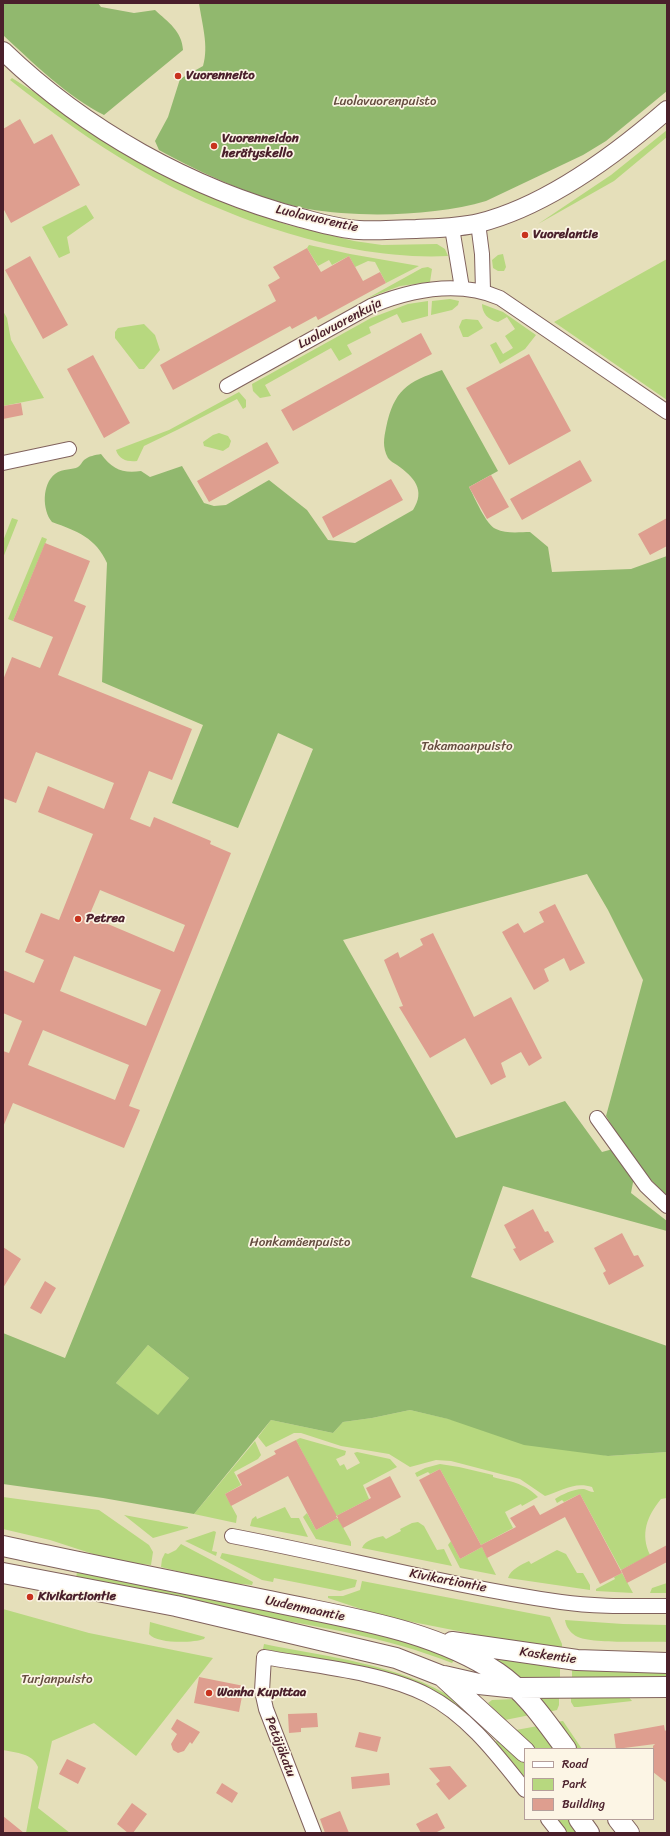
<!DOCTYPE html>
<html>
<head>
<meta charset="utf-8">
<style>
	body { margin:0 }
	#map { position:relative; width:670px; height:1836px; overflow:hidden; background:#e5dfba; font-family:Sriracha,sans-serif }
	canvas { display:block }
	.frame { position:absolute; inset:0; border:4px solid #4a1f2b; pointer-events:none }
	.legend { position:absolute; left:524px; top:1748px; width:130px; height:72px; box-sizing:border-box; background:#fcf5e5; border:1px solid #b59f9b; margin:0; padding:5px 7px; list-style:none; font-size:12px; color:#4a1f2b }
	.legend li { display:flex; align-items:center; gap:8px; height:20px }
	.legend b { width:20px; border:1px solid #b59f9b }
</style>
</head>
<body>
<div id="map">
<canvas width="670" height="1836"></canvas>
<div class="frame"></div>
<ul class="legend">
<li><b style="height:5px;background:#fff"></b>Road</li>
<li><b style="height:11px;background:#b7d87f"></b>Park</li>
<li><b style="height:11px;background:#de9e8f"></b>Building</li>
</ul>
</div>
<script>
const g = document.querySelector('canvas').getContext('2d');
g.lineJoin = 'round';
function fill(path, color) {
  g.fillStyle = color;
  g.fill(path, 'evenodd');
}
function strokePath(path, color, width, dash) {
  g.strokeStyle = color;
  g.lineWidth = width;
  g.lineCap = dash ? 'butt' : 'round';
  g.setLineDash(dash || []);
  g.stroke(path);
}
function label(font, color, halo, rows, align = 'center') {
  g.font = font + ' Sriracha,sans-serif';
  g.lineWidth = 3.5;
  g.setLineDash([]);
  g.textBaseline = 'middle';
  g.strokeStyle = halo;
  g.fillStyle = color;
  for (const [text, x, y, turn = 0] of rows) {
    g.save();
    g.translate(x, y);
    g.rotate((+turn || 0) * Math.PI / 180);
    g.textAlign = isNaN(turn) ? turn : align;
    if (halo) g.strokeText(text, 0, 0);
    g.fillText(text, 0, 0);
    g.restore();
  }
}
fill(new Path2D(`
	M12,78L163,174L234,207L288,225L354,241L382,245L437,244L445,249L448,256C346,261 225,219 137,168C92,142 51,112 10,80Z
	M667,130V137L614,181L538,224L611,175Z
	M86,205L94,218L67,237L70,253L59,258L42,227Z
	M309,245L350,254L419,266L386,283L375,262L368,261L355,267L349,256L332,265L329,260L318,266L307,248Z
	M503,254L506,267L504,271H498L493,268L492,260L498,255Z
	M667,259V400L554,322Z
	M428,267L432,269L430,282L400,286L368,298L422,268Z
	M450,299L459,301L458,305L452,310L431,315L432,301Z
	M428,301V316L402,323L397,314L369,327L371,333L347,345L352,354L339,361L331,348L265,385L271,396L260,398L253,391L252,384L371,318L408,304Z
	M482,304L503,312L536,335L525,349L500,364L490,345L496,342L503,354L513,348L505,336L515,329L507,317L498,322C488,320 482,313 482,304Z
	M3,311L7,318L11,340L44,398L3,406Z
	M466,319L478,320L483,328L468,337H463L459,327L462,320Z
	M144,324L155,335L160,350L144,369H139L115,338V332L118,328Z
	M239,392L246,400V407L243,409L237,399L179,429L144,446L137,461C128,462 119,460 116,450L169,430Z
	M219,433L228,436L231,441L229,447L223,451L204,446L203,442L213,435Z
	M12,518L18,520L3,558V541Z
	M42,537L47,539L13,621L8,619Z
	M148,1345L189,1378L158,1416L116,1383Z
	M410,1410L608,1456L667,1452V1498L661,1499C647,1516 640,1534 650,1555L621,1570L580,1494L564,1502L562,1500L557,1503L555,1499C562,1494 576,1488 584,1489C588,1490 590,1492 594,1492L592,1487C575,1481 561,1491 545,1496L520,1479L451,1461L436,1460L410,1467L389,1454L341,1446L301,1433H294L266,1447L258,1437L271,1420L333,1433L343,1422L372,1418Z
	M300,1438L346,1451L345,1455L336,1459L340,1466L344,1464L347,1470L360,1463L354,1453L357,1452L390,1459L397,1467L363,1485L369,1499L336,1516L296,1440Z
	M255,1441L261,1455L258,1459L234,1472L241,1485L225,1494L237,1516L236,1523L194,1514Z
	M440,1464L459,1467L493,1475V1477C511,1482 523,1482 538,1497L522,1506L521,1504L505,1512L513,1528L481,1545L440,1469L430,1474L428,1472L417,1477L415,1473L425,1468Z
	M3,1497L99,1510L149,1545L153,1552L151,1565L118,1562L50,1540L3,1529Z
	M285,1507L291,1518H299L308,1537L250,1526L252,1519L256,1516L257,1519Z
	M307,1513L316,1530L338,1518L351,1542V1546L316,1539L303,1517Z
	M124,1515L188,1527V1528L153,1538Z
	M418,1522L424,1526L437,1550L444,1549L452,1566L362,1548C365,1540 376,1538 383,1536L386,1539L401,1531L400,1529L412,1523Z
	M214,1531L216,1532L212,1551L217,1552L216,1556L185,1541Z
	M451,1541L460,1559L482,1547L496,1575L460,1568L448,1545Z
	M181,1544L253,1582L252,1585L219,1582L161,1567L162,1559L165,1553L168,1554L176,1550Z
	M557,1550L566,1554L577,1573H583L590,1585V1590L508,1578C511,1569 521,1565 529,1561L531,1564Z
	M222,1553L343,1577L357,1580L355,1587L340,1591L274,1578L273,1582L262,1580L220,1558Z
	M77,1572L170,1588L392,1637L455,1659L452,1663C386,1637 316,1626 246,1614C189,1603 132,1590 76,1578Z
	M622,1573L633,1593L596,1591V1589L615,1579L614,1577Z
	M362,1581L550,1617L562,1644V1648L534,1646L382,1616L328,1598V1596H343L360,1590Z
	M667,1583V1593H650L652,1588Z
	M3,1609L89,1633L213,1658L136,1756L94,1723L52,1741L38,1808L70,1833H26L38,1767C32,1753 17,1753 3,1750Z
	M565,1620L623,1624L667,1625V1642C647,1641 594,1644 578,1637C571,1634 566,1627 565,1620Z
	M150,1622L205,1637L204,1639C193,1643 157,1644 149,1634Z
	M264,1644C328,1657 400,1664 456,1700C469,1709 480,1720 491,1730L486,1732L464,1712L360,1667L263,1649Z
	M497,1657L560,1667V1680H524L495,1660Z
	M572,1668L667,1671V1678L572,1680Z
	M628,1696L632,1701L578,1707H574L571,1702V1697Z
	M537,1698H559V1705L557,1710L548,1712Z
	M515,1699L530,1715L505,1720L488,1703L492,1700Z
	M563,1721L582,1749H576L556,1722Z
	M538,1726L555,1749H533L516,1730Z
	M500,1739L525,1762V1779L495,1742Z
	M556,1819H571L582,1833H568Z`), '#b7d87f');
fill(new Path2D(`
	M3,3H98L101,7L134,13L155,10C168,22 182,31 183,50L104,115C68,97 32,62 3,35Z
	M199,3H667V91L606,141L583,155L486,201C436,216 360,218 308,209C260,200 202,174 159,150L155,141L168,117L180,79L203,66C209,46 202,24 199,3Z
	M442,370L498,471L469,487C475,498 486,525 496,529C506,534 520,532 530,532L548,547L552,572L631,569L667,556V1197L633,1160L606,1116L643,980L608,910L587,874L343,940L456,1138L565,1101L602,1152L613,1149L634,1177L631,1193L667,1221V1231L503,1186L471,1277L667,1346V1452L608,1456L524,1445L448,1419L410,1410L372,1418L343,1422L333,1433L271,1420L194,1514L103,1498L3,1484V1333L65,1358L313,749L278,733L238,828L172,803L203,725L102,682L107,563C96,538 77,531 52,522C42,510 42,484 55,474C63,468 73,470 78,467C80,466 82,462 84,460C89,456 95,455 101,454C112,469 123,474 141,471L150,477L182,466L204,503L214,506L226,505L269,480L307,510L328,540L355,543L413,510C426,490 414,477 397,465C394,463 390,461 388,458C382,447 384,438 386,428C394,390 407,382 442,370ZM148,1345L189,1378L158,1415L116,1383Z`), '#91b86e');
fill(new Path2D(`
	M20,119L34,144L52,134L80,185L11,223L3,208V129Z
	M307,248L321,272L349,256L363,281L380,272L386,283L318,320L316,316L292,329L290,326L173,390L160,365L276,301L268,285L280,278L273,267Z
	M30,256L68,325L43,339L5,270Z
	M421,333L432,354L293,431L281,410Z
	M529,354L571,431L509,465L466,388Z
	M93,355L130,423L104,438L67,369Z
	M21,403L23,415L3,419V406Z
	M267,442L279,463L209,502L197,481Z
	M580,460L592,481L522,520L510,499Z
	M491,475L509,507L487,519L469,487Z
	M391,479L403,500L333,538L322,517Z
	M667,518V546L650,555L638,534Z
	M45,543L90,561L74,601L86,606L58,675L192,729L172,780L149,771L130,819L150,827L154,817L211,841L210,844L231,853L129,1106L140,1110L124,1148L13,1103L3,1127V1051L9,1053L22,1021L3,1013V970L34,983L44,960L25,952L41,913L59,920L93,834L38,812L48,786L104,809L114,783L36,752L16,803L3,798V680L12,657L40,668L53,637L13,621ZM100,890L185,925L174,952L89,916ZM74,956L161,990L146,1026L60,991ZM43,1030L129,1065L115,1100L28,1065Z
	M555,904L585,963L570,971L564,958L544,969L549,981L534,990L502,932L518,923L524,933L544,922L539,912Z
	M433,933L474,1017L511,997L542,1058L529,1066L521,1052L501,1063L506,1077L491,1085L465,1038L430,1058L399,1007L403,1006L384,960L398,952L400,958L423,945L420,939Z
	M533,1209L545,1232L548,1231L554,1242L520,1261L513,1249L516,1248L504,1225Z
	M622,1233L634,1256L638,1255L644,1266L609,1285L603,1273L606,1271L594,1248Z
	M3,1247L21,1259L3,1288Z
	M45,1281L56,1288L41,1314L30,1308Z
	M296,1440L338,1518L316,1530L288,1476L231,1506L225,1494L242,1485L237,1475L276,1454L274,1451Z
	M440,1469L482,1547L460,1559L419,1480Z
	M390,1476L401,1497L343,1528L336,1516L371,1498L366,1488Z
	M580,1494L622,1573L600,1584L565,1517L487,1558L481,1545L516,1527L510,1518L534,1505L540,1515Z
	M667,1545V1562L627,1583L621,1570Z
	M199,1677L244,1686L239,1712L194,1703Z
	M317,1713L318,1727L301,1728V1732L289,1733L288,1714Z
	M177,1719L200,1732L192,1744L190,1742L184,1751L178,1753L173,1750L171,1744L177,1734L171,1729Z
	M664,1725L665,1731L667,1729V1783L653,1772V1746L655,1744L616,1749L614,1734Z
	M359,1732L381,1737L377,1752L355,1747Z
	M67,1759L86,1768L78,1784L59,1774Z
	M450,1766L467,1786L449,1800L436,1784L440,1781L429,1768Z
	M389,1773L390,1785L352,1789L351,1777Z
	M222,1783L238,1793L232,1803L216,1793Z
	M132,1803L147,1814L133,1833H128L117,1824Z
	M340,1811L349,1833H325L320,1819Z
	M437,1813L445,1828L435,1833H421L416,1824Z
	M3,1816L24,1833H3Z`), '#de9e8f');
const minor = new Path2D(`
	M478,223L482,254L483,290
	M452,228L462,288
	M227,386L371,306C413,289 458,280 500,298L667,412
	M3,463L69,449
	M597,1118L646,1186L667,1206
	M232,1536C342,1557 450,1586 561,1602C596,1607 632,1606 667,1606
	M548,1819L559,1833
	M314,1833L266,1709L262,1691L264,1657C314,1666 382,1672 427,1695C468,1716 497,1755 525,1790`);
const tertiary = new Path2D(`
	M3,51C85,130 191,189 301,218C320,223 340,229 359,230C378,231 397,229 416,229C437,228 458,228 479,223C547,206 614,156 667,110`);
const secondary = new Path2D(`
	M3,1546C95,1566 187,1584 279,1603C354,1619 433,1630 498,1673C526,1692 546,1722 566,1749
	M3,1573L176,1606L396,1658L442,1676L525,1752
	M452,1642L577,1660L667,1663
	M444,1676L479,1684L517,1688L667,1687
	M579,1819L589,1833
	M618,1819L629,1833`);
strokePath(minor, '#80625d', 16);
strokePath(tertiary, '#80625d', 20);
strokePath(secondary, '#80625d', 22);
strokePath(minor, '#fff', 14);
strokePath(tertiary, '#fff', 18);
strokePath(secondary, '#fff', 20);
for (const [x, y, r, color] of [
	[178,76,4,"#c8321e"],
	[214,146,4,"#c8321e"],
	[525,235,4,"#c8321e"],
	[78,919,4,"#c8321e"],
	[30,1597,4,"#c8321e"],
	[209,1693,4,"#c8321e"]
]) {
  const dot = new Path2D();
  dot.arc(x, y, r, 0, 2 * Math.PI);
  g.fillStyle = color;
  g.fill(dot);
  strokePath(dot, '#fcf5e5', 1.5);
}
label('bold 13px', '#4a1f2b', '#fcf5e5', [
	["Vuorenneito",186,76],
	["Vuorenneidon",222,139],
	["herätyskello",222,154],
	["Vuorelantie",533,235],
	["Petrea",86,919],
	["Kivikartiontie",38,1597],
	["Wanha Kupittaa",217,1693]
], 'left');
label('13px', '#654d40', '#fcf5e5', [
	["Luolavuorenpuisto",385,102],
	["Takamaanpuisto",467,747],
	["Honkamäenpuisto",300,1243],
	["Turjanpuisto",57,1680]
]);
label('13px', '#4a1f2b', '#fcf5e5', [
	["Luolavuorentie",317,219,13],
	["Luolavuorenkuja",340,324,-28],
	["Kivikartiontie",448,1581,11],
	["Uudenmaantie",305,1609,12],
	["Kaskentie",548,1656,8],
	["Petäjäkatu",280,1747,69]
]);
</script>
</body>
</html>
